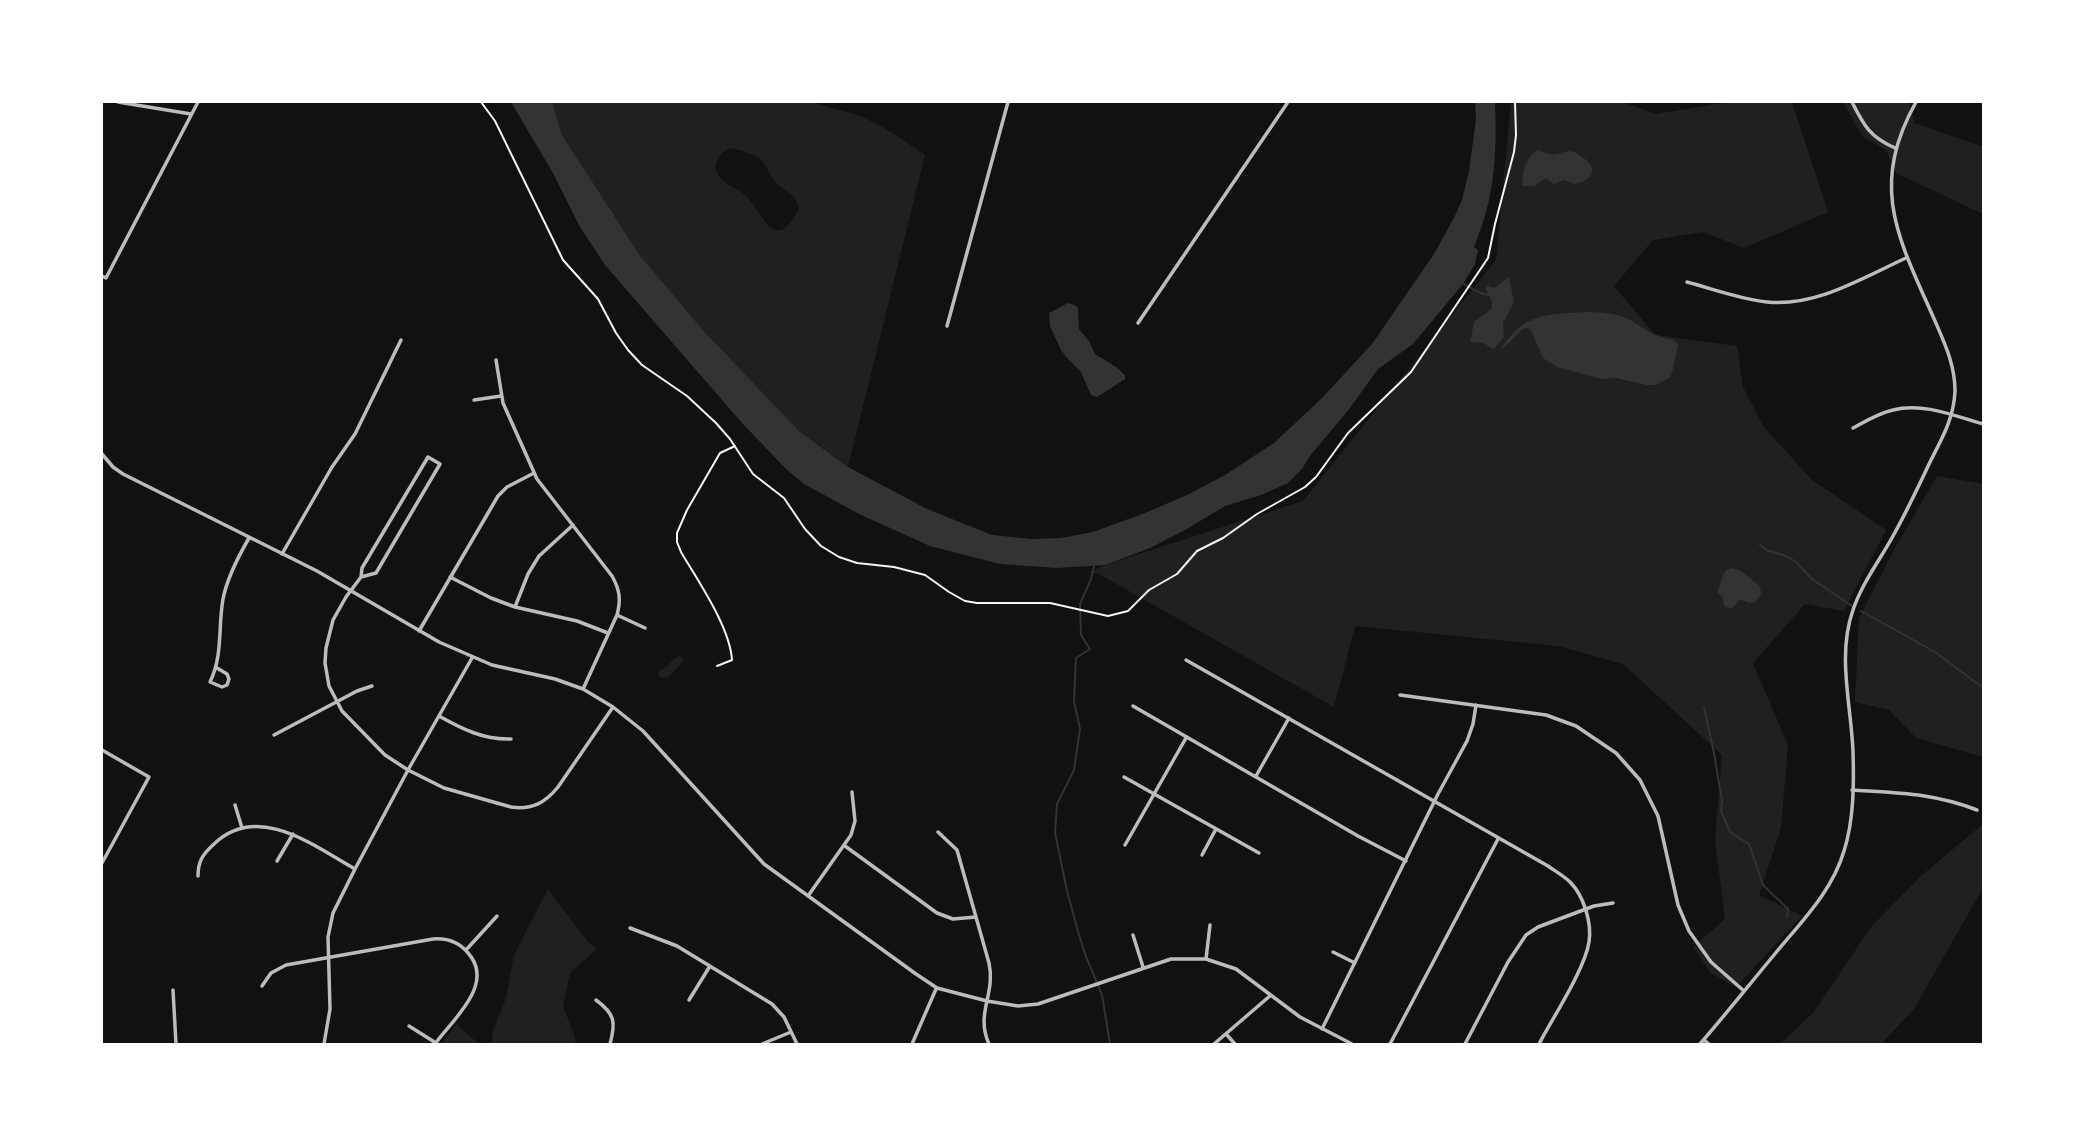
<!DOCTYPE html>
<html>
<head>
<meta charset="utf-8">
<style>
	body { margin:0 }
	#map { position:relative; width:2085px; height:1146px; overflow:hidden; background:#111; font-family:Lora,serif }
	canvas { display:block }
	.frame { position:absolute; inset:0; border:103px solid #fff; pointer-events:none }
</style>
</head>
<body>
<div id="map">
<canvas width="2085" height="1146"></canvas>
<div class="frame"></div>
</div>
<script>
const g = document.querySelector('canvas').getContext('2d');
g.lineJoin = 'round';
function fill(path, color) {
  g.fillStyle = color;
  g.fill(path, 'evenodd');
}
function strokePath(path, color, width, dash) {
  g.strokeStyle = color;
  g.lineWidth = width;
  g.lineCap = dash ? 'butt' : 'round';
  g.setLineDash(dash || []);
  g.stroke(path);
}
fill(new Path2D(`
	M552,102H813C828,108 842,110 857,115C882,124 903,140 925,155L848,467L800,432L702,329L665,287L641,257L562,135ZM730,148C740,150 753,153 761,160C768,167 770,177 777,184C786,192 797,195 799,208C777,253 765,219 748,198C738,186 713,183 716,164C718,156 723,151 730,148Z
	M1511,102H1622L1656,114L1729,102H1792L1828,212L1744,248L1703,232L1653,240L1614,286L1655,335L1737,346L1743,387L1763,426L1812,480L1886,530L1844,611L1805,604L1753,663L1788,745L1781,828L1759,895L1802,916L1736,987L1711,973L1693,947L1725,919L1715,840L1722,755L1623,664L1558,646L1355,626L1334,707L1097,573H1088L1105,565L1303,501L1496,260Z
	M1843,102H1909L1915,123L1983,147V214L1896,173L1886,150L1862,136Z
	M1937,476L1983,484V757L1916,738L1889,710L1855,702L1859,618L1896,546Z
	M678,656L682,657L683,662L667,678H661L657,673L667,666Z
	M1983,824V888L1914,1009L1881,1044H1780L1814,1012L1871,927L1922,875Z
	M548,889L588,942L597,949L570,973L563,1006L576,1040L574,1044H492L493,1031L506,998L514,955Z
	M456,1024L479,1044H442Z`), '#202020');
fill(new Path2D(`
	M511,102H552L562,135L641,257L702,329L800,432L848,467L927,509L992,535L1031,539L1061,538L1093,532L1145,513L1187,495L1225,475L1274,443L1322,398L1372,344L1434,254L1455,216L1462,200L1469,171L1476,119L1475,102H1495C1497,155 1495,197 1474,247L1478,250L1475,264L1463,284L1413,344L1378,369L1350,408L1310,456L1302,469L1288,483L1261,495L1225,506L1185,530L1150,548L1105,565L1057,568L1000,564L930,546L859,514L804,484L786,469L742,423L605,265L580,227L553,173Z
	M1538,150C1541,151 1545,153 1548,154C1564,157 1566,143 1585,159C1600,171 1589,181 1575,184L1564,180L1554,184L1546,178L1534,186H1523C1521,174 1526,157 1538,150Z
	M1509,277L1514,302L1503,323L1504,337L1494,349L1483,343L1470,342L1474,322L1492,308L1491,299L1486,289L1487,286L1494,288Z
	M1068,303L1075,305L1078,308L1079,329L1089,341L1095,354L1116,367L1125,375V379L1097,397L1091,395L1081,372L1067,358L1061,350L1050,326L1049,313Z
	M1592,312C1605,313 1621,314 1632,321C1647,330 1657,338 1674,340L1678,344L1673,370L1669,378L1656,385H1646L1616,378L1602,379L1557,367L1543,358L1531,330L1528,328L1523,329L1500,351C1523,311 1551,314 1592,312Z
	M1731,568L1741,571L1760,586L1761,594L1755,602L1749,603L1739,599L1735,606L1730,609L1724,605L1723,598L1717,592L1725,571Z`), '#333');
strokePath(new Path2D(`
	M1462,283L1481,293L1489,295
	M1760,545L1766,550L1786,556L1796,562L1812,579L1852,606
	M1094,566L1091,579L1080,604L1081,635L1090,649L1076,658L1074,701L1080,729L1074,770L1057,804L1055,833L1067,891L1077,928L1085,954L1102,995L1110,1044
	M1861,611L1935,652L1983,688
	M1704,707L1714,753L1722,801L1721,811L1730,832L1749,844L1763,885L1788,909L1787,917`), '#333', 2);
strokePath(new Path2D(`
	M481,102L495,121L563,260L598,299L616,333L628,350L642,365L687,396L716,423L730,439L753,474L784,498L805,529L821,546L839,557L857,563L894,567L925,575L949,592L965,601L977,603H1050L1108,616L1128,611L1149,590L1177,574L1197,551L1223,538L1257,514L1305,487L1316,477L1348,433L1411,372L1488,258L1495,224L1514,152L1516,135L1515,102
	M717,666L732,660C730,627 698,581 681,552L677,542V533L687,510L720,453L735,446`), '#f5f5f5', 2);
strokePath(new Path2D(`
	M118,102L191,114
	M1852,102C1864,126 1870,137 1895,148
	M102,276L106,278L198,102
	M1687,282C1713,289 1740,299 1767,302C1816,307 1862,278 1906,258
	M1138,323L1288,102
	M947,326L1008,102
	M496,360L503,403L537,479L612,576C620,590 621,600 617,615L583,689
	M474,400L501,396
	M1853,428C1866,421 1879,413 1893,410C1922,402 1955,416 1983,424
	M102,454L113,467L123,474L317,571L439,642L492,665L555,679L583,689L613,707L643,731L764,864L916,974L937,988L987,1001L1018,1006L1038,1004L1171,959H1206L1236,969L1300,1017L1352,1044
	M282,554L332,467L355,434L401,340
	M361,577L376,573L440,464L428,457L362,568L361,577L346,597L333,620L326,648L325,663L329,686L342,711L385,755L408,770L444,788L511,807C532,810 545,803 558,787L613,707
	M450,577L491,598L515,607L577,621L608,633
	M515,607L528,574L539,556L573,525
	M617,615L645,628
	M419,631L498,496L507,487L534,473
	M1186,660L1548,866C1555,871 1564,876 1570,882C1584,896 1592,923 1589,942C1585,969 1552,1019 1539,1044
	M217,668L227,674L229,679L227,685L222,687L210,682C223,656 218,627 223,599C227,578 238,557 249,538
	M1400,695L1546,715L1576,726L1616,753L1640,780L1658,816L1678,905L1689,931L1711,962L1744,991
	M1133,706L1358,836L1406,861
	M439,716C462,729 484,740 511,739
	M274,735L357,691L372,686
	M102,750L149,777L102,863
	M1256,776L1289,718
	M1124,777L1259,853
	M1852,790C1898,793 1933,793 1977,810
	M235,805L242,828
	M938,832L957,850L989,963C996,994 975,1013 989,1044
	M1125,845L1186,738
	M845,846L937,913L953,919L976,917
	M1202,855L1216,829
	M277,861L293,834
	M198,876C198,861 203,854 214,844C258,802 314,846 355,869
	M808,896L851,835L855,821L852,792
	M630,928L677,946L772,1004L784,1017L797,1044
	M1133,935L1143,967
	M466,950L497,916
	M1333,952L1355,963
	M1206,959L1210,925
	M262,986L271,973L286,965L433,939C446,938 459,942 468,953C496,984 452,1020 435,1044
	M173,990L176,1044
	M596,1000C615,1014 616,1022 610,1044
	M689,1000L710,966
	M409,1026L436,1043
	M1322,1029L1438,794L1467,741L1473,724L1476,705
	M1227,1035L1235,1044
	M1704,1040L1709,1044
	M324,1044L330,1009L328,937L333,913L355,869L408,770L472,658
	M762,1044L791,1032
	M912,1044L936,989
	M1214,1044L1271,995
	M1390,1044L1498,839
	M1465,1044L1508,962L1526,935L1538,927L1594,906L1613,903
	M1700,1044C1725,1015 1749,985 1774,955C1800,923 1832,892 1844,851C1854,820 1854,783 1853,751C1851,704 1837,655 1853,610C1862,583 1880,560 1893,536C1907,511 1919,485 1931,460C1943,437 1954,417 1955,391C1955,365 1945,344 1935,321C1899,239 1868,188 1916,102`), '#bcbcbc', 3.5);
</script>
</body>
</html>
